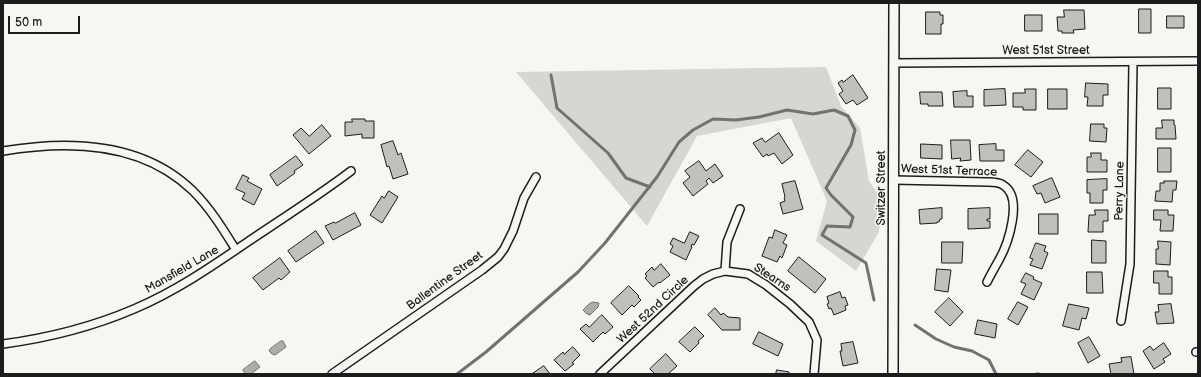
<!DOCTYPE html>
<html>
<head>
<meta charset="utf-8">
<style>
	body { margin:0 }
	#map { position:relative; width:1201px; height:377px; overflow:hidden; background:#f6f6f2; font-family:"Balsamiq Sans",sans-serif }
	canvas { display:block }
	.frame { position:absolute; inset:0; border:4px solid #1c1c1c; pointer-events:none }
	.scale { position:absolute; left:8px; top:16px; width:72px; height:18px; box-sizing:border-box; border:2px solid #1c1c1c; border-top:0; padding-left:5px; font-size:12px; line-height:14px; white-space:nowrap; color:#1c1c1c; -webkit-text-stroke:3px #f6f6f2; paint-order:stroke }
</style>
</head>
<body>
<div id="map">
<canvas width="1201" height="377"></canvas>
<div class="frame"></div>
<div class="scale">50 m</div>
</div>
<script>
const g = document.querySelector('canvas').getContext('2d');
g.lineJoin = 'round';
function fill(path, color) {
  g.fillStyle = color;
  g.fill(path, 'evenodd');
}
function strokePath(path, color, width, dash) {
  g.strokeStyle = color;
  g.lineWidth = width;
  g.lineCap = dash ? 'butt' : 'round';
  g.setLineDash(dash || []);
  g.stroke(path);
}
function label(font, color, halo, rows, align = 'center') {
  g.font = font + ' "Balsamiq Sans",sans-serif';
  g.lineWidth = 3;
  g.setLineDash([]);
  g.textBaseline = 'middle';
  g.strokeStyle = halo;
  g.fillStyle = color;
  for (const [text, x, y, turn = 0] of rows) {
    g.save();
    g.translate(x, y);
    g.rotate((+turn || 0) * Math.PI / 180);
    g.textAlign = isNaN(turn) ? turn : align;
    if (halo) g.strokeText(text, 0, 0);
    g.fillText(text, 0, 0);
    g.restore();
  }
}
fill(new Path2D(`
	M826,67L841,106L860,128L869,181L878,194L881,212L879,232L856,271L816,241L827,201L791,118L697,136L647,226L516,72Z`), '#d6d6d2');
const water = new Path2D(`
	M593,302L599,303L598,307L590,315L587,314L583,310L589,304Z
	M281,341H283L286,347L275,355L272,354L269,351L270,349Z
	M255,361L260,367L251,374H245L243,370Z`);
fill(water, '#acaca9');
strokePath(water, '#727271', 1);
strokePath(new Path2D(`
	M551,75L557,108L608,153L626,178L650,187
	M915,325L936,339L954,347L972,351L989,360L996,374
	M457,374L486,352L578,272L605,243L657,177L679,142L693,130L713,119L736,120L759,117L787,110L813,114L834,110L848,116L855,130L851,145L826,188L831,195L853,217L850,227L827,226L822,235L866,263L874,300
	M1036,374H1039`), '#727271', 3);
const building = new Path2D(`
	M1139,9H1151V33H1139Z
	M1064,10H1084L1085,29L1073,30L1074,33H1062V31H1058L1057,17H1064Z
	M926,12H940V15H943V24H941V34H926Z
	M1025,15H1042V31H1025Z
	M1167,16H1184V28H1167Z
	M853,75L868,98L857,105L853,100L846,104L839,94L843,91L838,83L842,80L843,82Z
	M1086,83L1108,84V95H1103V106H1087L1088,97H1085Z
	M1158,88H1171V109H1158Z
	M1005,89L1006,105L984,106V90Z
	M1025,89H1036V110H1023V107H1013V93H1025Z
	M1048,89H1067V109H1048Z
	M967,91V96H973V107H954L953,92Z
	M920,92H942L943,106H928V104H921Z
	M352,119H365V121H374V138H362V134L345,136V122H352Z
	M1162,120H1174V125H1175L1176,139H1156V128H1162Z
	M1091,124H1104V128H1107L1106,142L1090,141Z
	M322,125L331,136L309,154L293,135L301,128L309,136Z
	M779,133L793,155L782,164L774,153L768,156L767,154L763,157L753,143L762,138L765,142Z
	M951,140H970L971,160L960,161L961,158L952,159Z
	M393,141L398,155L401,153L408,174L393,179L389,166L387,167L381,145Z
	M921,144L942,145V159L921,158Z
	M996,144V150H1004V161H980L979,145Z
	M1158,148H1171V172H1158Z
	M1028,150L1043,162L1031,177L1015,165Z
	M1091,153H1101V160H1107V172H1087V157H1091Z
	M296,156L303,165L294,171L295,173L277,186L270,175Z
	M699,161L706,171L715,164L723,176L713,183L709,178L706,181L708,184L693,196L683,183L690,177L685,171Z
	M243,175L249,178L247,181L262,189L254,205L242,199L245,193L236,189Z
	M1052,178L1060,197L1045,203L1041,193L1037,194L1033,186Z
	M1107,179V190H1103V203H1090V193H1087V180Z
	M795,181L803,209L783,214L780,203L785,201L784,198L785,197L782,184Z
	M1164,181H1177L1176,190H1173L1172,202L1155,201L1156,191H1160V183H1164Z
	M389,191L398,197L382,223L370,215L382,196L384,198Z
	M942,208V219H940L939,222H937V223L920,224L919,210Z
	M990,208V219H987V221H990V228L968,229V209Z
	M1095,210H1108V221H1103V232H1088L1089,215H1095Z
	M1154,210H1168V215H1174L1173,231H1160L1161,220H1154Z
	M355,213L361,225L333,240L325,226L334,222L335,223Z
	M1039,214H1058V234H1039Z
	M775,230L787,235L783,243L787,245L782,258L780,256L777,262L762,256L769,237L772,238Z
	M316,231L324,243L296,262L288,251Z
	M690,232L699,236L694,245L692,244L691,247H692L686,260L670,252L673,246L670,244L673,238L684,243Z
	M1092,240L1106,241V263H1092Z
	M1158,241L1171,242L1170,265L1156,264V249H1158Z
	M942,242H963L962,263H942Z
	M1036,243L1046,246L1044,251L1048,253L1042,269L1030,265L1033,259L1030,258Z
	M799,257L826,279L815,293L788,271Z
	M280,258L290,272L281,280L279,278L263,290L253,278Z
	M661,264L670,275L660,283L659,282L653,287L645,278L647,276L645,274L652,267L654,270Z
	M937,269L951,270L948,292L935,290Z
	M1154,271H1168V277H1172V294H1159V283H1154Z
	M1087,272H1102L1103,293H1087Z
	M1026,273L1034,277L1033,279L1042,283L1034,300L1021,294L1026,284L1021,282Z
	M629,286L639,296L638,297L641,300L634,307L632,305L622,315L611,303Z
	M840,292L842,298L845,297L848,305L845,306L846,310L834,315L831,308L829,309L827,304L829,303L827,297Z
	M949,298L963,312L950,326L935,312Z
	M1018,302L1028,307L1018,325L1008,319Z
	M1069,304L1089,308L1086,319L1082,318L1079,330L1063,326Z
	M1171,304L1174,323L1157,324L1155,312H1159L1158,305Z
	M715,308L721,315L723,313L728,317L740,318V330H722L708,315Z
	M602,315L613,327L605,334L603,332L593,342L580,329L586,324L589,327Z
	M978,320L997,324L995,338L975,334Z
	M695,327L704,336L698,341L699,343L690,352L679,342Z
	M759,332L783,344L778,356L753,344Z
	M1089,337L1100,356L1088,363L1078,343Z
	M853,342L858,363L843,366L840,351H842L841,344Z
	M1164,343L1171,354L1163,359L1165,362L1154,369L1143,351L1150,346L1153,350Z
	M573,347L580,355L572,363L574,364L565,371L554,360L563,352L564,354Z
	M666,354L677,366L668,374H655L650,369Z
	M1131,357L1134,374H1111L1109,364L1122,362L1121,358Z
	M544,366L550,374H532Z
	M777,370L789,372V374H776Z`);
fill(building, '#c0c0bd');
strokePath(building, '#1c1c1c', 1);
const minor = new Path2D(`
	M894,63L1198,61
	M3,151C68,140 143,142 193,191C210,208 223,229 236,250
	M894,180L988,182C993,182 999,182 1003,185C1024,197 1008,244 999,260C995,267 991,274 987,282
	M725,271L727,242L740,209
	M1121,321L1130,264L1133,62
	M3,344C48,338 92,327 134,309C176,291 211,267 249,241C283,218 318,196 351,171
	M1196,352H1198
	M332,374L482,270L498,257L504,249L513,231L524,198L536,177
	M600,374L694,286L703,279L713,274L725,271L748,274L766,285L790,304L809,322L817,340L814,374`);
const tertiary = new Path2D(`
	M893,374L894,3`);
strokePath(minor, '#1c1c1c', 10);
strokePath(tertiary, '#1c1c1c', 12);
strokePath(minor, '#f6f6f2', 7);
strokePath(tertiary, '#f6f6f2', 9);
label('12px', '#1c1c1c', '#f6f6f2', [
	["West 51st Street",1046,51],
	["West 51st Terrace",949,171,2],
	["Switzer Street",882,188,-90],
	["Perry Lane",1120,191,-89],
	["Mansfield Lane",182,270,-30],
	["Stearns",772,278,33],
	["Ballentine Street",445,281,-36],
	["West 52nd Circle",653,310,-43]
]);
</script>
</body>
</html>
